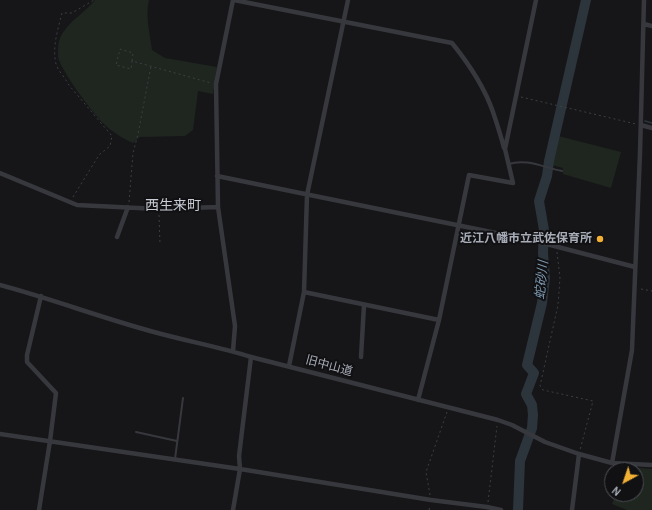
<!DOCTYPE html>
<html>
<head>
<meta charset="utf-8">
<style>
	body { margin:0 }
	#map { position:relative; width:652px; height:510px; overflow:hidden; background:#161618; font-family:Karla,sans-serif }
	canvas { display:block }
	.north { position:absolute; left:604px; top:462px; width:40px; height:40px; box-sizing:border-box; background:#111113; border:1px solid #4d4f55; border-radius:50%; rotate:220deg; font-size:11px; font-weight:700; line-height:16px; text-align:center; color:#a8adb8 }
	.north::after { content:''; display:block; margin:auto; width:14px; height:18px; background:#f2b134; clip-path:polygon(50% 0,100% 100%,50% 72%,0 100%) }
</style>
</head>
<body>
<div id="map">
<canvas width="652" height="510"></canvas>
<div class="north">N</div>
</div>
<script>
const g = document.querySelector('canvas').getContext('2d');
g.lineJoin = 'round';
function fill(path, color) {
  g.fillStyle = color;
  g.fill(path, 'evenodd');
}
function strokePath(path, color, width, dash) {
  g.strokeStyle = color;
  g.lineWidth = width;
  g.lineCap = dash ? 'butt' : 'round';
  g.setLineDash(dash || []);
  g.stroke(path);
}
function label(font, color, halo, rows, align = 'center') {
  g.font = font + ' Karla,"Noto Sans JP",sans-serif';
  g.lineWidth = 4;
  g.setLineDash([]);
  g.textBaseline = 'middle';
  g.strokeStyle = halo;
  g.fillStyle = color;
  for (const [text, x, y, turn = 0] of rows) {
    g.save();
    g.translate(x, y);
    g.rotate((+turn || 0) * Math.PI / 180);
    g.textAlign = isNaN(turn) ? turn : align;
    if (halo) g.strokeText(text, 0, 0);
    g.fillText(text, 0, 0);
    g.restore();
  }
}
fill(new Path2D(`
	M95,0H149C145,16 150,34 152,50L165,58L217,67L213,94L198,91L193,130L185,136L140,137L133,143C123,139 111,131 103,123C93,114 60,69 58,57C58,52 58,45 59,41C65,23 84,14 95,0Z
	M558,136L621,152L611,188L563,174V168L552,165Z
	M628,467L652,469V510H627L612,504L616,494H636V470H626Z`), '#1e261f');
strokePath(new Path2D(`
	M645,121L652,123`), '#2c353c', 1.5);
strokePath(new Path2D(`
	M518,510L520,461L532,428L533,415L532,405L526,394L534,373L527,365L542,303L545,278L543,253L544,230L539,201L547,176L549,161L586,0`), '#2c353c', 10);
strokePath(new Path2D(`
	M132,61L133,53L120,49L116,65L131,69L132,61L211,83
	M521,97L636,124
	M73,197L99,155L110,146L112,136L68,84C65,77 58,71 56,64C52,47 58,29 62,13H72L94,0
	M129,202L133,153L138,134L151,66
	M159,215L160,244
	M557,252L560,278L558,305L540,386L543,390L593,401L580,450
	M641,289L652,291
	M430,495L426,472L447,412
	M488,502L497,426
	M429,510L430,506`), '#3d3f44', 1, [2, 3]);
strokePath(new Path2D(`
	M509,164C526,158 545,168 562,171
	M136,432L177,441
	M175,459L183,398`), '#37383d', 2);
strokePath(new Path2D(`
	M233,0L216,84L218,207L235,326L233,351
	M234,0L452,43C469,64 484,86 493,112C497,124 501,136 504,148
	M644,24L652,26
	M641,125L652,128
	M0,173L77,205L158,209L218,207
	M217,176L535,241L635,267
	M117,237L128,207
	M0,285C52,299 102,318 154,332C186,341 220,347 251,357L498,420L512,425L545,442L579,454L612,463L652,465
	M304,292L439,320
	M361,357L364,305
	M289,366L304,292L307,195L348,0
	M418,400L439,320L469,175L513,183L505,149L536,0
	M0,434L240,469L431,500L487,507L501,510
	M612,463L632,350L640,153L644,0
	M39,510L50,441L56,393L27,362V355L41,296
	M233,510L240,469L239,456L251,357
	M572,510L579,454`), '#37383d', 4.5);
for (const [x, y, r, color] of [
	[600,239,4,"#f2b134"]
]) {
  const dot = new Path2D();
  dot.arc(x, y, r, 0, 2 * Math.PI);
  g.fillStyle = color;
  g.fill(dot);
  strokePath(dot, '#111113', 1.5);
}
label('bold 12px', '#a8adb8', '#111113', [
	["近江八幡市立武佐保育所",592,239]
], 'right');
label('12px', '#a8adb8', '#111113', [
	["旧中山道",329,366,15]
]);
label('italic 13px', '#7f9bb3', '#111113', [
	["蛇砂川",542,280,-84]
]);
label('14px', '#c9ccd4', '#111113', [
	["西生来町",173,206]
]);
</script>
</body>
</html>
